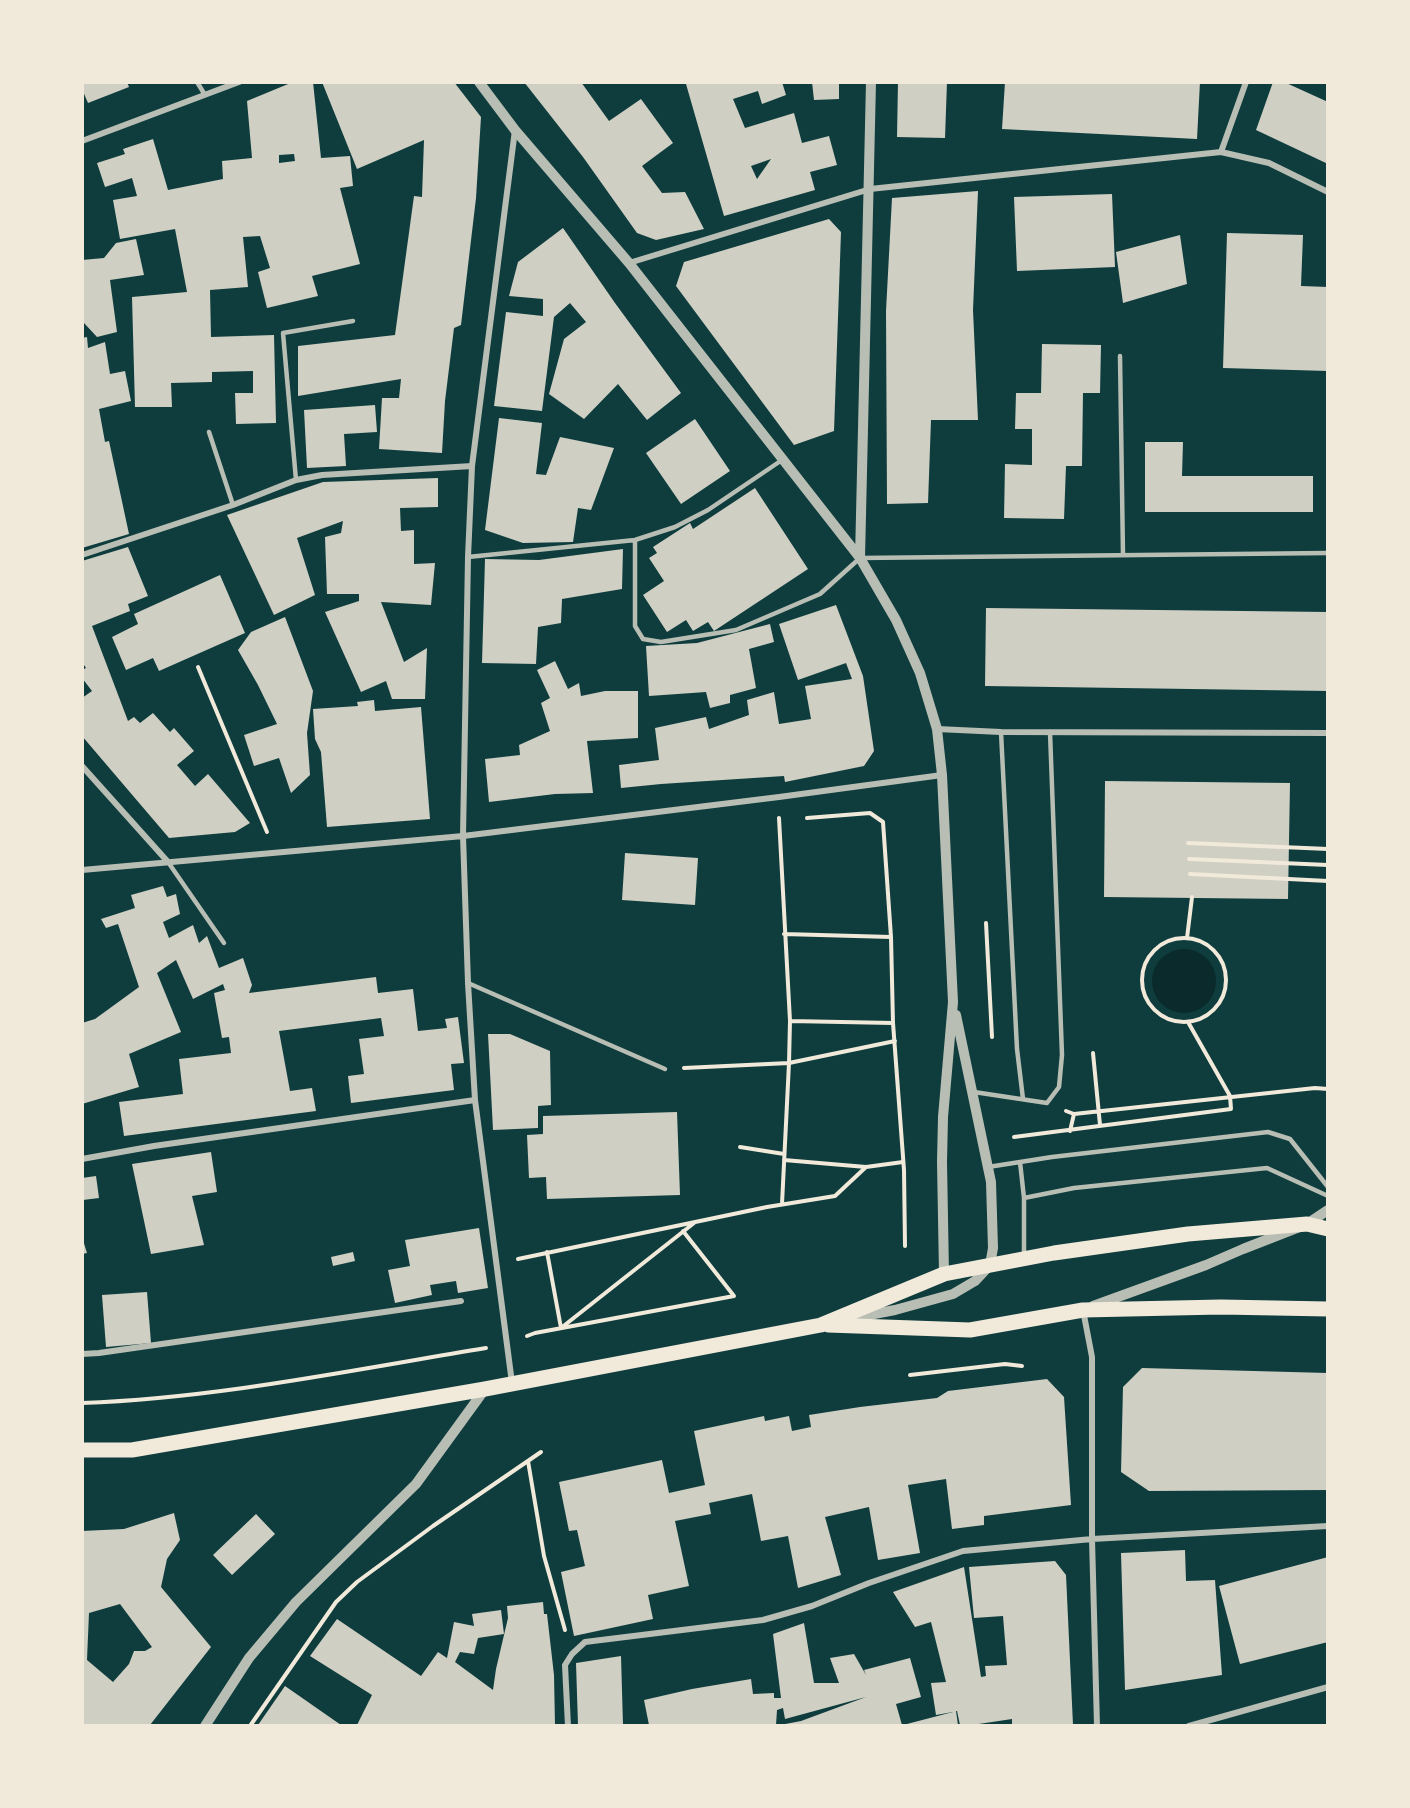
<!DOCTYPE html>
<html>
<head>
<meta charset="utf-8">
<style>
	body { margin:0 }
	#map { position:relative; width:1410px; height:1808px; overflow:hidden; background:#0f3d3e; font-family:"Open Sans",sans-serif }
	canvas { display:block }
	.frame { position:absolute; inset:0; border:84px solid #f1e9da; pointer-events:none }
</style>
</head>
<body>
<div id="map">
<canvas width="1410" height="1808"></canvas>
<div class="frame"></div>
</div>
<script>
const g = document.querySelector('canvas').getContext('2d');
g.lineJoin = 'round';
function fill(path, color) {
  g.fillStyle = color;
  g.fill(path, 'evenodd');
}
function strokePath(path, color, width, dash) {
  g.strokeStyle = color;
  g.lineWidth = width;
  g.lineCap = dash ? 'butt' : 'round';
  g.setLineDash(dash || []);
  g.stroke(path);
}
fill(new Path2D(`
	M1152 981a32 32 0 1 1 64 0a32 32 0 1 1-64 0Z`), '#0a2a2b');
fill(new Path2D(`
	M82,82H127L129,87L88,103L82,89Z
	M293,82H313L321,158L350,156L353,186L340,188L360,264L312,276L318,296L267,308L258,272L270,268L260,236L243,237L248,287L210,290L211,337L274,335L276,423L236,424L235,393H253V371L212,372V382L171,383L172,407H135L132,297L187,292L175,229L120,239L113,200L137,196L132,178L105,187L97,163L125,154L123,149L153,139L168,190L223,179L222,161L252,158L247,101ZM294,154L295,161L279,163V155Z
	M322,82H454L481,117L476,198L461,325L454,328L445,401L442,453L379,449L382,398H399L401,379L298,396V346L395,335L414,196L422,197L424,140L357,169Z
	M524,82H581L609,121L641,99L673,143L642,166L662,193L685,192L704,229L656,240L637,233L583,157Z
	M693,82H782L786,95L762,104L758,91L733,99L745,128L794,113L802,143L829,136L837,165L810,172L815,190L724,216L686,84ZM771,159L757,179L751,166Z
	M812,82H839V99L814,100Z
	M898,82H947L945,138L897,137Z
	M1005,82H1200L1197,139L1002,129Z
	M1273,82H1284L1328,102V164L1256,130Z
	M978,191L973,310L978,420H931L928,503L887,504L886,311L892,198Z
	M1112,194L1115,267L1017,271L1014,197Z
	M829,219L841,232L834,431L794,445L676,286L684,262Z
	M563,228L615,303L681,393L647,420L618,384L584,419L549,394L564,339L586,322L570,303L554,317L542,411L494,406L506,312L543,316V299L509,296L518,262Z
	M1227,233L1303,235L1301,286L1328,287V371L1223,368Z
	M1180,235L1187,284L1123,303L1116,252Z
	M136,239L144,275L110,280L117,332L97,337L84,323L82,317V260L104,258L116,243Z
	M87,337L88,348L105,342L110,374L125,371L131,401L99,409L105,442L109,441L129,534L82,548V338Z
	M1042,344L1101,345L1100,393H1083L1082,466H1066L1064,519L1004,518L1005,464L1032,465V429H1015L1016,393H1041Z
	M375,405L377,432L344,434L346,466L307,468L304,410Z
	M499,418L542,423L536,474L546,475L560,437L614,448L591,510L578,508L573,542L523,543L485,530Z
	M695,419L730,471L681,504L646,453Z
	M1145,442H1183L1182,476H1313V512H1145Z
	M438,478V507L400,508L401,531L414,530V564L435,563L431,605L381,602L404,662L427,648L425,699H392L386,681L361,692L325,612L359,601V594H327L325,537L341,533L343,521L297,538L315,595L274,615L227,515L323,482Z
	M755,488L808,569L714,631L708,622L693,631L686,620L667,632L643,595L664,581L649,558L657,553L653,547L690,523L693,529Z
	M128,547L148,596L128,604L130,611L92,626L128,721L134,717L140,723L153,713L170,732L174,728L194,751L177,765L195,786L208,774L250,823L235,832L169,838L82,736V698L92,691L82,678V670L86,668L82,662V561Z
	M623,549L622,589L562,599L561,623L538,627L536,664L482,663L485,559L539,560Z
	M220,575L245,633L159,671L153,658L126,670L112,637L138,624L134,614Z
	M836,605L863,676L874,751L864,766L785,782L784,776L661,784L621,788L619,765L659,760L655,728L706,717L709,729L749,715L747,700L774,692L779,724L811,719L805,686L852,679L846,663L798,680L779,624Z
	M986,608L1328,612V691L985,686Z
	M285,617L313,691L307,733L310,775L291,793L279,758L254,766L244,735L277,724L258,685L238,650L251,632Z
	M770,624L774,642L749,649L756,688L730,695V703L710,708L706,692L649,696L646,646L697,643Z
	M555,661L568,689L579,683L581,696L605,691H638V738L587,741L593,793L555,794L489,802L485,759L520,755L519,745L550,731L541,703L550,698L537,670Z
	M374,700L375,711L421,707L430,819L327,827L321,752L315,739L313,709L358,706L357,702Z
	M1105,781L1290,783L1288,899L1104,897Z
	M625,853L698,858L695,905L622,900Z
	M163,886L167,897L176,894L180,914L163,922L169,938L193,925L199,943L207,936L219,968L243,958L252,985L249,993L376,977L378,993L413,989L418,1031L447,1028L445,1019L458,1017L464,1063L451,1064L454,1090L351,1103L348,1076L364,1074L359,1039L384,1036L381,1018L279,1031L290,1091L312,1088L316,1111L124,1136L119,1102L183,1094L179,1059L231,1053L229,1037L222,1038L214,993L225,990L223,984L193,999L176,960L157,973L181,1032L129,1054L139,1087L82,1104V1023L95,1019L139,987L118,924L106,928L101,919L135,908L131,895Z
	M488,1034H510L550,1051L551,1105L538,1106V1128L493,1130Z
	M677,1112L680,1195L547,1199L546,1177L529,1178L527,1135L543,1134V1116Z
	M211,1152L217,1192L192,1196L204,1245L151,1254L132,1164Z
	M96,1176L99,1198L83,1200L82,1178Z
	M479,1228L488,1288L458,1293L456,1281L430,1285L432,1295L395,1303L388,1270L410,1266L405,1240Z
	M82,1237L87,1253L82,1254Z
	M353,1252L355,1261L333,1266L331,1257Z
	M147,1292L151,1343L106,1347L102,1295Z
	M1142,1368L1328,1373V1490L1149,1491L1121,1472L1123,1387Z
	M1047,1379L1064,1397L1071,1505L984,1516V1525L952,1529L946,1479L908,1485L920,1553L878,1560L869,1507L825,1517L841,1575L798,1588L788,1536L761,1541L752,1494L709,1503L711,1514L675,1521L689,1586L648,1595L653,1619L574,1636L561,1572L585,1566L577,1530L569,1531L559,1482L662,1460L669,1493L705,1485L694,1431L764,1416L765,1421L789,1416L792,1431L811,1427L809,1415L860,1407L937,1398L948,1391Z
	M174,1513L180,1540L167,1559L161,1587L211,1647L150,1725H82V1531L124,1529ZM120,1604L152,1647L145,1651H134L129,1664L113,1682L87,1660L89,1613Z
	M256,1514L275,1534L232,1575L213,1555Z
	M1185,1550L1186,1581L1215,1580L1222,1675L1125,1690L1121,1553Z
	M1328,1557V1642L1240,1664L1219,1586Z
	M1055,1561L1066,1575L1073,1725H1012V1719L972,1725H960L957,1711H956L958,1725H903L953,1712L936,1715L931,1683L946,1682L931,1622L915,1627L893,1592L964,1567L981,1677L986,1676L985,1666L1007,1665L1003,1616L974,1618L969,1567Z
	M543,1602L544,1614H547L554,1675L555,1725H357L372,1695L310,1656L337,1619L421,1676L438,1652L447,1658L454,1622L474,1626L472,1614L501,1610L504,1634L478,1638L474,1654L460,1652L455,1662L493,1690L496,1669L508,1618L507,1606Z
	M804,1623L814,1683H839L830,1658L854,1654L866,1675L864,1670L910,1658L921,1697L896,1704L902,1725H780L801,1721L866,1697L785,1719L783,1708L777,1710L776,1725H649L644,1700L692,1689L751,1679L753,1694L774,1693V1698H781L773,1634Z
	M621,1656L623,1725H578L576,1663Z
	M285,1686L341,1725H258Z`), '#cfcfc3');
strokePath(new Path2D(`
	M198,667L267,832
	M779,818L790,1021L789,1063L782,1204
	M807,818L870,813L883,822L891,937L893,1023L904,1170L905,1246
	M1188,843L1328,849
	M1189,859L1328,865
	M1190,874L1328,881
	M986,923L992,1037
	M784,934L891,937
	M1142 980a42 42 0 1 1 84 0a42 42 0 1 1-84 0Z
	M1187,938L1192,897
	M790,1021L893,1023
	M1093,1053L1100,1125
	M684,1068L789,1063L895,1041
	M1066,1111L1074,1114L1315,1088L1328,1089
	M1070,1131L1074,1114
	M1014,1137L1231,1109L1230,1096L1188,1022
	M740,1147L784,1154
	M784,1160L866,1167L903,1162
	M547,1252L561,1328L694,1223
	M518,1259L767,1207L835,1196L866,1167
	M527,1336L535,1333L734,1296L683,1231
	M910,1375L1005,1364L1022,1366
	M82,1403C218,1398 352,1370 486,1348
	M528,1461L544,1556L565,1630
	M250,1726L336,1602L357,1582L433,1526L541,1452`), '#f1e9da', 4);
strokePath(new Path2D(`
	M197,82L205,95
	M1120,356L1123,555
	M209,432L233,505
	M296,480L283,333L353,321
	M635,540V626L643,639L661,642L736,630L820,594L860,558L1328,553
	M468,557L635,540L675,527L708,510L782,460
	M1001,732L1017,1049L1023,1099
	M168,862L224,943
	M468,983L665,1069
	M974,1092L1047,1103L1059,1087L1062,1055L1050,732
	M1020,1162L1024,1198V1255
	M988,1167L1052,1157L1268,1132L1290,1139L1328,1187
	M1024,1198L1074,1188L1267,1168L1328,1196`), '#b8beb3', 4.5);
strokePath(new Path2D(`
	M82,141L239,82
	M1221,152L1246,82
	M629,263L870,189L1221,152L1269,163L1328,192
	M82,555L233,505L296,480L322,475L472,466
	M937,729L1001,732L1328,733
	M82,766L168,862
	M82,870L463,836L779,797L942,775
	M82,1159L154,1146L475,1100
	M1083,1310L1092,1357V1539L1097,1726
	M82,1354L99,1353L461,1301
	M512,1383L475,1100L468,983L463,836L468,557L472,466L515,130
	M568,1726L565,1665L572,1654L585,1642L763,1620L812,1606L869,1583L963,1551L1092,1539L1328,1526
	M1189,1726L1328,1687`), '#b8beb3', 6);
strokePath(new Path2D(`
	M479,82L515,130L629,263L860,558L896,620L920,673L937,729L942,775L953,1002L943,1117L942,1162L944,1274
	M860,558L871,82
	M1093,1306L1206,1265L1243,1249L1307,1224L1328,1210
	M848,1319L895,1310L953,1294L975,1281L990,1265L993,1248L991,1182L956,1015
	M205,1726L249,1658L296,1602L416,1484L485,1389`), '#b8beb3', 10);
strokePath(new Path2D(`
	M828,1325L970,1330L1083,1310L1221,1307L1328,1309
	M82,1450H132L485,1389L821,1325L944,1274L1054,1253L1188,1234L1307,1224L1328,1229`), '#f1e9da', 15);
</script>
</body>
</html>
